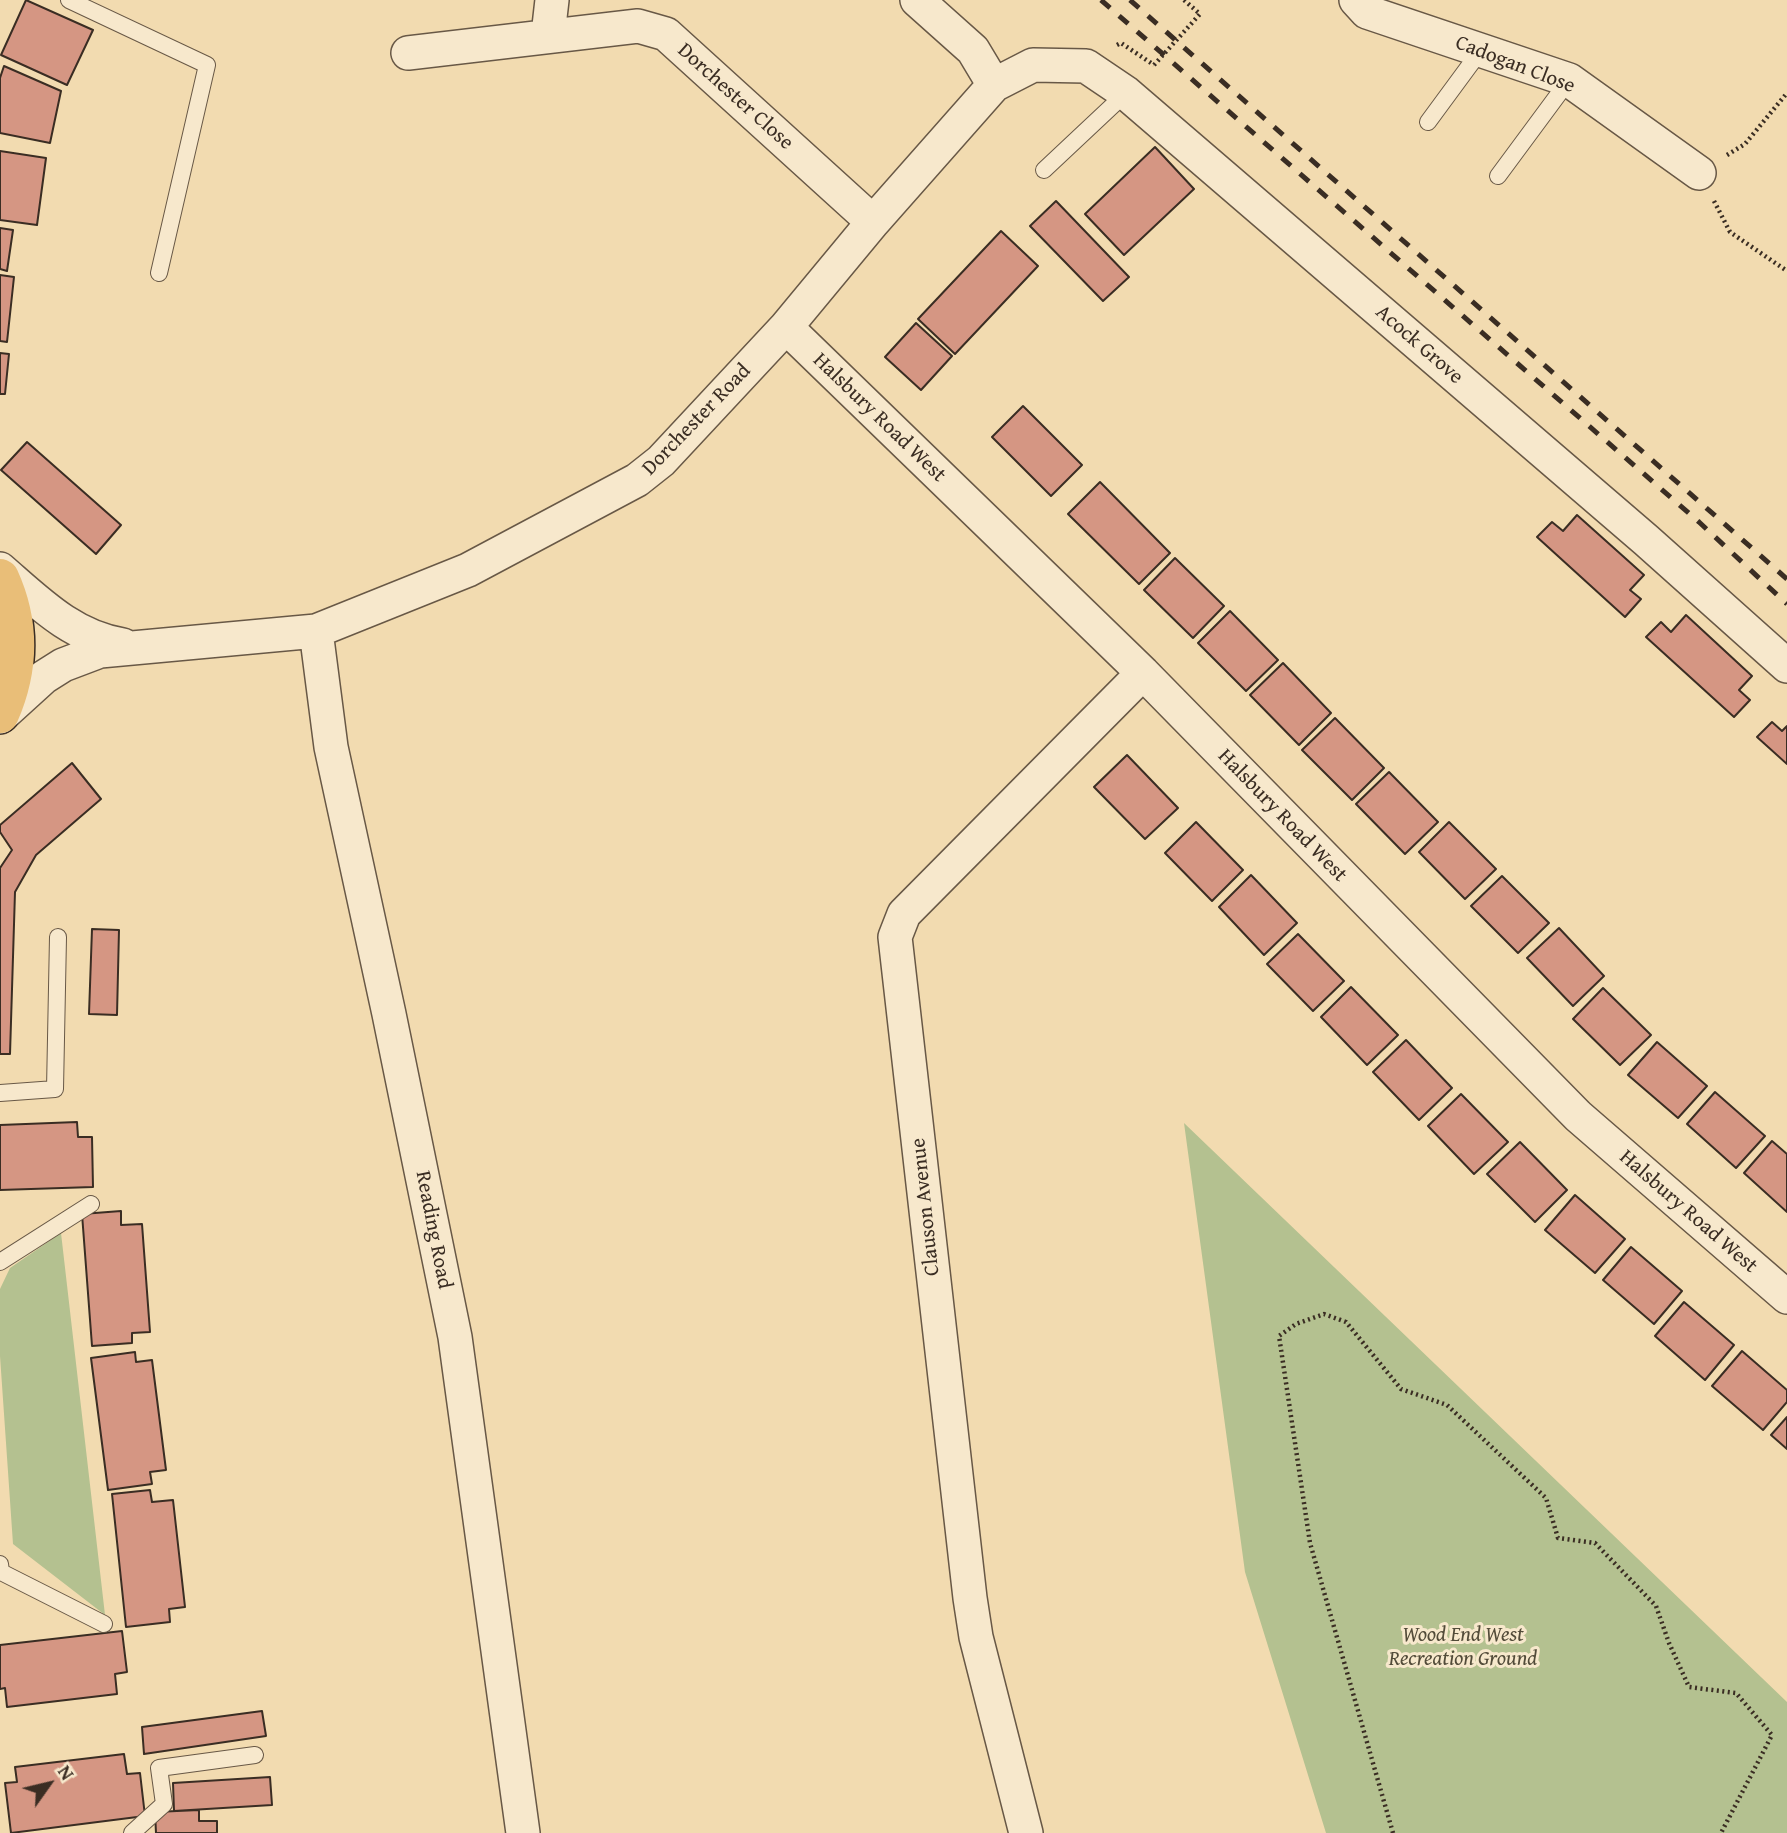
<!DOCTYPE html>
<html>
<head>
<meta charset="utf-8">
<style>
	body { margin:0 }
	#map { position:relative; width:1787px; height:1833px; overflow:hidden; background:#f2dbb0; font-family:"Gentium Book Plus",serif }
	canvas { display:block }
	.north { position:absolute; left:14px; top:1749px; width:70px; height:70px; -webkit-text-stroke:5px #f7e8cc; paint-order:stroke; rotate:56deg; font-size:19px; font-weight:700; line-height:28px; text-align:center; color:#3a2d23 }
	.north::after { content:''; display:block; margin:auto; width:24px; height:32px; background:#3a2d23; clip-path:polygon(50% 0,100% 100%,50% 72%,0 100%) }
</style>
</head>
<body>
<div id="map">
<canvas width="1787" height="1833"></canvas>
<div class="north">N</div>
</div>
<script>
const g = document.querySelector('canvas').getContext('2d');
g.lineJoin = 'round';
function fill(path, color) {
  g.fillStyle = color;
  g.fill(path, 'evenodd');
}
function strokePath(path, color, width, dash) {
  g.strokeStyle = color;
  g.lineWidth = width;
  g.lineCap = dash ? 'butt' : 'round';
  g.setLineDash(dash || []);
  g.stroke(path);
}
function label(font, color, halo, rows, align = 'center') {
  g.font = font + ' "Gentium Book Plus",serif';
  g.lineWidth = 6;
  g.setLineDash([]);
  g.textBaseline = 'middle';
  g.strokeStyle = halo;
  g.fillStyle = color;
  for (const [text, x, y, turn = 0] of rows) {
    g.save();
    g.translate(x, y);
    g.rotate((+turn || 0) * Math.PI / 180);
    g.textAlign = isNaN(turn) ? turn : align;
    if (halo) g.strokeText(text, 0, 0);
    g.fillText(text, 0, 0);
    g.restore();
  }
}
fill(new Path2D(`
	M1184,1123L1787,1702V1833H1326L1245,1572Z
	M61,1233L105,1615L13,1544L0,1356V1289L10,1268Z`), '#b4c190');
const building = new Path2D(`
	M26,0L93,30L67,85L1,55Z
	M4,66L61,91L50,143L0,133V78Z
	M1155,147L1194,189L1124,255L1085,214Z
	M0,151L46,158L37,225L0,220Z
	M1056,201L1129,277L1103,301L1030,226Z
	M0,228L13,230L7,271L0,269Z
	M1001,231L1038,266L955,354L918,319Z
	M0,275L14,277L7,342L0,341Z
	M916,323L952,356L921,390L885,357Z
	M0,353L9,354L5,394H0Z
	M1023,406L1082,465L1051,496L992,437Z
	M27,442L121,525L96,554L1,470Z
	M1100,482L1170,553L1139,584L1068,514Z
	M1577,515L1644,575L1630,590L1641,599L1625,617L1537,537L1552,522L1563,531Z
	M1175,558L1224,606L1193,638L1144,590Z
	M1230,611L1278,660L1246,691L1198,643Z
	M1686,615L1752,676L1739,690L1750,700L1734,717L1646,637L1661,622L1671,632Z
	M1283,663L1331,713L1299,745L1250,695Z
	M1335,718L1384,768L1352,800L1302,750Z
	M1772,722L1782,731L1787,726V764L1757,737Z
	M1127,755L1178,808L1145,839L1094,787Z
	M72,763L101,799L36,855L15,892L10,1054H0V868L12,850L0,832V825Z
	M1389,772L1438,822L1405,854L1356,804Z
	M1196,822L1243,870L1212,901L1165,853Z
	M1449,822L1496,869L1465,899L1419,852Z
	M1251,875L1297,923L1264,955L1219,907Z
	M1502,876L1549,923L1518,953L1471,906Z
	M1559,928L1604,976L1573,1006L1527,958Z
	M92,929L119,930L117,1015L89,1014Z
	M1298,934L1344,981L1313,1011L1267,964Z
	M1351,987L1398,1035L1367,1065L1321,1017Z
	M1603,988L1651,1035L1620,1065L1573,1019Z
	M1406,1040L1452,1088L1419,1120L1373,1072Z
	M1657,1042L1707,1086L1678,1118L1628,1075Z
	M1715,1092L1765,1136L1736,1168L1687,1124Z
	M1461,1094L1508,1142L1474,1174L1428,1126Z
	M77,1122L78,1137H92L93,1187L0,1190V1125Z
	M1772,1141L1787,1154V1212L1744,1173Z
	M1520,1142L1567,1190L1535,1222L1487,1174Z
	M1575,1195L1625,1239L1595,1273L1545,1230Z
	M121,1211V1225L142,1224L150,1332L132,1333V1343L92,1346L82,1214Z
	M1631,1247L1682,1291L1654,1324L1603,1280Z
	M1684,1302L1734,1345L1705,1380L1655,1336Z
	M1742,1351L1787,1390V1402L1763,1430L1712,1386Z
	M135,1352L136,1362L152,1360L166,1470L150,1472L152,1484L108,1490L91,1358Z
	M1787,1417V1449L1771,1435Z
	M150,1490L152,1502L173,1500L185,1607L169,1609L170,1622L126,1627L112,1494Z
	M122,1631L127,1672L115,1674L117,1694L7,1707L5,1688L0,1689V1645Z
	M262,1711L266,1736L144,1754L142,1727Z
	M124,1754L127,1774L140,1773L145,1816L11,1833L5,1783L17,1782L15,1767Z
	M270,1777L272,1805L174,1811L173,1783Z
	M199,1810V1821H217V1833H156L155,1812Z`);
fill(building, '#d59683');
strokePath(building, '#3a2d23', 2);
const service = new Path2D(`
	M69,0L207,65L159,273
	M1428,122L1481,50
	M1044,170L1126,93
	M1498,176L1569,80
	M0,1093L55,1089L58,937
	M0,1262L91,1204
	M0,1564L1,1572L104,1624
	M132,1833L164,1804L159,1768L255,1755`);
const minor = new Path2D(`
	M917,0L973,50L994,85
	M1356,0L1367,12L1569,80L1699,173
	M548,35L552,0
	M408,53L638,26L666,34L873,222
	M786,327L1143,673L1578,1116L1787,1297
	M0,569C38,602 72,637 123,645
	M316,631L331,747L389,1014L455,1337L523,1833
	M0,717L44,677L63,665L100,651L316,631L468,570L637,480L661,461L786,327L873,222L994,85L1033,65L1086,66L1126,93L1646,540L1787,666
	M1026,1833L976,1637L970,1598L895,937L904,914L1143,673`);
const primary = new Path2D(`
	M0,578C21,624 20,668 0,714`);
strokePath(service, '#685846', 18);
strokePath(minor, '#685846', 36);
strokePath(primary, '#3a2d23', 41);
strokePath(new Path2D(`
	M1184,0L1200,14
	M1117,45L1121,43L1154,65
	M1727,155L1745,144L1787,93
	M1714,201L1730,232L1787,271
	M1393,1833L1310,1543L1279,1336L1296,1324L1324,1314L1346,1322L1401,1389L1447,1405L1546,1498L1558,1538L1595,1543L1656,1606L1669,1643L1689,1687L1736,1693L1772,1735L1721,1833`), '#3a2d23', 4.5, [2, 3.5]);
strokePath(service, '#f7e8cc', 16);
strokePath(minor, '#f7e8cc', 33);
strokePath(primary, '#e9be78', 38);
strokePath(new Path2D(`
	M1101,0L1699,522L1787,604
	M1130,0L1787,579`), '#3a2d23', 5, [12, 12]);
strokePath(new Path2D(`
	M1154,65L1200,14`), '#3a2d23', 4.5, [2, 3.5]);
label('21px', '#3a2d23', '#f7e8cc', [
	["Cadogan Close",1515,65,21],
	["Dorchester Close",735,97,42],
	["Acock Grove",1419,345,41],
	["Halsbury Road West",879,418,44],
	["Dorchester Road",697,420,-46],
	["Halsbury Road West",1282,816,46],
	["Clauson Avenue",926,1207,-96],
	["Halsbury Road West",1688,1212,41],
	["Reading Road",433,1230,79]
]);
label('italic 21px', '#524b39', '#f7e8cc', [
	["Wood End West",1463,1636],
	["Recreation Ground",1463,1660]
]);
</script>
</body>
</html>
